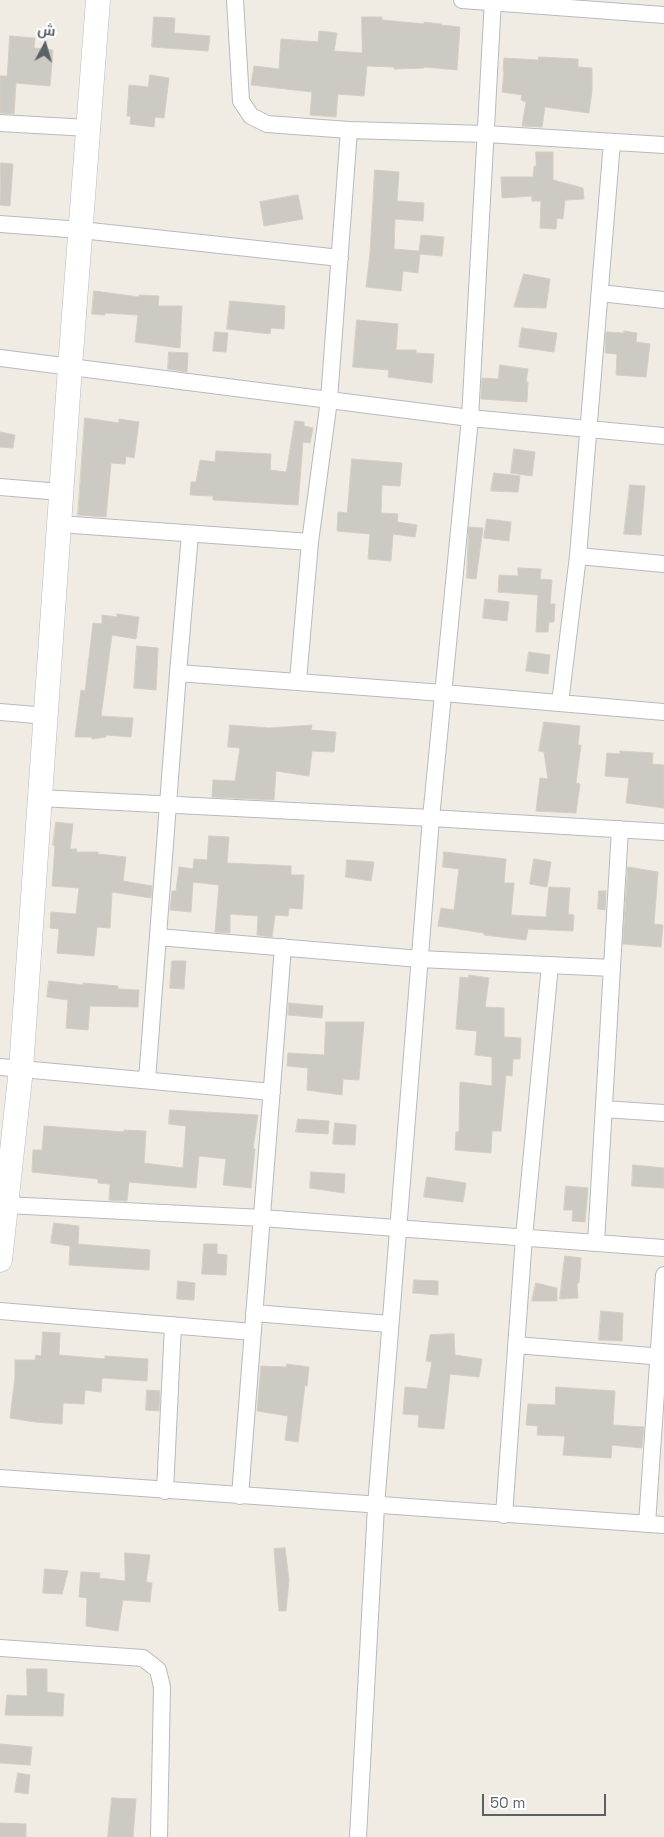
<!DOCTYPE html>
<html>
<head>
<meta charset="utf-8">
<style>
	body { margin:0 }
	#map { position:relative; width:664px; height:1837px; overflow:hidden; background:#f0ece4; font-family:"Space Grotesk",Cairo,sans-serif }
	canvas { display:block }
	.north { position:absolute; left:20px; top:20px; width:50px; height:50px; -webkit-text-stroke:4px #fff; paint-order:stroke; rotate:6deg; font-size:14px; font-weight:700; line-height:20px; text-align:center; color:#5c6166 }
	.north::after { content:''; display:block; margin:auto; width:18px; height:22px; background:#5c6166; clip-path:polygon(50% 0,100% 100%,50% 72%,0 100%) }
	.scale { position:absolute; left:482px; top:1794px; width:124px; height:22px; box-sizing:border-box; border:2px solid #5c6166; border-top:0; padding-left:6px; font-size:15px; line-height:18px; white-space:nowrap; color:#5c6166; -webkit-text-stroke:4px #fff; paint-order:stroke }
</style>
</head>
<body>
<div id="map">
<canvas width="664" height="1837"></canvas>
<div class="north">ش</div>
<div class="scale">50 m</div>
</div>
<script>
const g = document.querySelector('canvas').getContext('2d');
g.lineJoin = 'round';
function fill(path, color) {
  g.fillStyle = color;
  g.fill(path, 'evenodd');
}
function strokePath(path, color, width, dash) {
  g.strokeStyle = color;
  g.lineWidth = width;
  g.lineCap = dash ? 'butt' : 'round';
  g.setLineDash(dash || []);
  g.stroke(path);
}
const building = new Path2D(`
	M154,17L175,18L174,33L210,36L208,51L152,47Z
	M362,17H382V20L424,24V22L441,24V25L460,27L457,70L425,67L424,68L394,69V67L367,66L364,96L338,94L336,117L310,115L312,92L251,85L254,66L279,69L281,39L318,42L319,31L337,33L334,51L362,53Z
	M10,36L35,38L34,48L53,50L50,86L16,83L14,114L0,113V76H7Z
	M539,57L578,59V67L592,68V91L589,113L545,107L542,127L522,126L526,102L521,100L522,95L502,92L504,72L503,71L504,58L538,60Z
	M150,75L169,78L164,118L155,117L154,127L130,124L131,116H127L129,85L148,87Z
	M536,152H553V180L583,188L584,199L565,200L563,219L557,218L556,229L540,228L541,201H532V196L502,198L501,177H533L534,166H536Z
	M1,163L13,164L10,206L0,205Z
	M375,170L399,172L397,201L424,203L423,221L395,219L394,249L419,251L421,235L444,237L442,256L420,254L418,273L403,271L401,291L366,287L370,254Z
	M298,195L303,219L264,226L260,202Z
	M524,274L550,279L546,308L514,307Z
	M94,291L139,297V295L159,296L158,306H182L180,348L135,342L138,315L105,313V315L92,314Z
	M230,301L285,306L284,329L271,328L270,334L227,329Z
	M357,320L398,324L396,350H416V353L434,354L432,383L388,377L389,370L353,367Z
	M522,328L557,333L554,352L519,347Z
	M624,331L637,333L636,342L650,344L646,377L616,375L617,354L605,353L606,332L624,333Z
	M215,332L228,333L226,352L213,351Z
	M169,352L188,353L187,372L168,369Z
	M500,365L528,369L526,382H528L527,402L481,399L482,378L498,379Z
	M85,418L119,423V419L139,422L134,458L126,456L125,464L111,463L106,517L78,515Z
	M295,421L304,422V426L313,428L310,443L303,442L298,505L213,500V496L190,495L191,482H196L200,460L215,462L216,451L271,454L270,470L286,472Z
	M0,432L15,435L13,448L0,447Z
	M514,449L535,452L532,476L511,473Z
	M352,459L402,463L400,486L382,485L381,513L398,514L397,522L417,525L415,537L393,534L391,561L368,559L370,534L337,531L338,512L347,513Z
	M494,473L520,476L518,492L491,491Z
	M630,485L645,486L641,535L624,534Z
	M487,519L511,522L509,541L484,538Z
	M469,527L483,528L476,579L467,578Z
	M518,568L541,569L540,579L552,580L550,604H555L554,622H549L548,632H536L538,595L498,592L499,575L518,576Z
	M485,599L509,602L507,621L483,618Z
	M117,614L139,617L136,639L112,635L101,716L133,718L131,737L106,735V737L92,739V737H75L81,690L85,691L93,623L102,624V615L117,617Z
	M137,646L158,648L156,690L134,688Z
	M529,652L550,655L548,674L526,671Z
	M544,722L580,726L578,745H581L576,783L580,784L576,813L536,811L540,778L548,779L544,752L539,751Z
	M230,725L269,728L312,725L311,730L336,732L334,752L312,751L309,776L276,771L274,800L212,797L213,780L235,781L240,748L228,747Z
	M620,751L653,753L652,764L664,765V808L626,803L629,778L605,776L607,753L620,754Z
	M56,822L73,824L70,849H77L76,852H98V854L126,857L123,881L152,886L151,898L112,892L110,928L97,927L94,956L57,953L59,929L50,928L51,912L76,914L79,888L52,886L55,846L53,845Z
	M209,836L229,837L227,863L291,866V875H304L302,909L289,908L288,916L275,915L272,937L257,935L258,916L230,914V933L215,932L219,885L193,882L191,912L170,910L172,891H176L179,867L193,869L194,859L207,860Z
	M444,852L506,859L504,883H514L511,915L546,917L549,887L570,888L568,914L574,915L573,931L528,929L526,940L484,935V933L438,926L441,908L454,910L459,869L443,867Z
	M534,859L551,862L547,887L530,884Z
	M347,860L374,862L371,881L346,877Z
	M628,867L658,872L654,924L663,925L661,947L623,944Z
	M599,891H606L605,910L598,909Z
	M172,961H186L184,989L170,988Z
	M469,975L489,978L485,1007L504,1008V1037L521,1038L520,1059H513L512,1076L506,1075L501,1131H492L491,1153L455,1150L456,1132H459L460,1082L492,1086V1057L475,1055L477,1031L456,1029L460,977L468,978Z
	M49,981L83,985V983L118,986V989L139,990L138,1007L90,1006L88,1030L66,1028L68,1000L47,997Z
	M289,1003L323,1006L322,1018L288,1015Z
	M326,1022H364L359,1080L343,1079L342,1095L307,1090L308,1068L287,1066L288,1053L324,1055Z
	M170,1110L258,1115L253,1149H255L251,1188L223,1185L226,1159L199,1156L196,1188L129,1182L127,1201L109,1200L110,1184L98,1183V1179L32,1172L33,1150H42L44,1126L124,1132V1130L146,1131L144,1163L183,1168L186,1126L169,1124Z
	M298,1119L329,1121L328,1134L296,1132Z
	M335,1123L356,1125L355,1145L333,1144Z
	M633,1165L664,1168V1188L632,1186Z
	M311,1172L345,1174L344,1193L310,1188Z
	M427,1177L466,1183L463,1202L424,1197Z
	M566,1186L588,1188L585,1222L572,1221L573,1210H564Z
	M54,1223L79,1226L78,1244L150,1250L149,1270L69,1265L70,1246L51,1243Z
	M204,1244H217V1254L227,1255L226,1275L202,1274Z
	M565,1256L581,1258L579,1283H577L578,1298L560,1299Z
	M414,1280L438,1281V1295L413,1293Z
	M178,1281L195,1283L194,1300L177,1299Z
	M536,1283L557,1288V1301H532Z
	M601,1311L623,1313L622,1341L599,1340Z
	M43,1332L60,1333L59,1355L105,1359V1356L148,1359L147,1381L102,1378L101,1392L85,1390L84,1404L63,1403L62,1424L35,1422L10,1418L15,1377V1360H35L36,1355L41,1356Z
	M454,1334L455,1355L482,1359L479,1377L450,1374L444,1429L418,1427L419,1415L403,1414L405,1387L427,1389L432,1362L426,1361L430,1335Z
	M287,1364L309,1367L307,1386L305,1385L298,1442L285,1440L288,1416L257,1411L261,1366L286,1367Z
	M556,1387L615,1391L613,1425L644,1427L642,1448L612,1445L611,1458L563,1455L565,1436L537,1435L538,1426L526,1425L528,1404L555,1405Z
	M147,1390L160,1391L159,1411L146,1410Z
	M285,1548L289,1580L286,1611H279L274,1549Z
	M125,1553L150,1555L146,1582L152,1583L150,1602L123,1600L118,1631L86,1626L87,1598L79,1597L81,1572L100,1573L99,1578L125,1581Z
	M45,1569L68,1571L62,1594L43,1593Z
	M27,1669H47V1692L64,1694L63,1716L5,1715L7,1695L27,1696Z
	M0,1744L32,1747L30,1765L0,1763Z
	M18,1773L30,1775L28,1794L15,1792Z
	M112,1798L136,1799L133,1837H108Z
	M0,1823L26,1824V1837H0Z`);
fill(building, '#cdc9c3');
strokePath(building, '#d5cec1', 1);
const street = new Path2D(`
	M235,0L241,101L251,116L267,124L349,130L486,134L664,145
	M462,0L664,15
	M0,123L88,128
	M0,224L81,230L340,258
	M600,293L664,300
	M0,358L470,418L664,436
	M0,487L61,492
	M59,524L310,542
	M578,556L664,564
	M178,673L443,693L664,712
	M298,681L310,542L329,400L349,130
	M560,703L578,556L612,142
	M0,712L47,716
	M40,798L431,818L664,832
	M158,937L420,959L612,968
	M0,1067L272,1092
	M147,1080L178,673L190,534
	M604,1109L664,1113
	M6,1205L262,1218L664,1248
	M596,1243L620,829
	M0,1311L253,1332
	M254,1313L390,1324
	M516,1345L664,1357
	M0,1478L664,1525
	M165,1491L173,1325
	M240,1496L283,947
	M504,1515L524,1237L550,965
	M647,1524L664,1275
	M0,1648L143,1658L158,1670L162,1687L159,1837
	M358,1837L376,1506L431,818L470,418L493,0`);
const secondary = new Path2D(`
	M0,1260L21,1069L70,367L98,0`);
strokePath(street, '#b6babf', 18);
strokePath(secondary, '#b5babf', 25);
strokePath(street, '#fff', 16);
strokePath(secondary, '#fff', 24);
</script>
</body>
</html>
